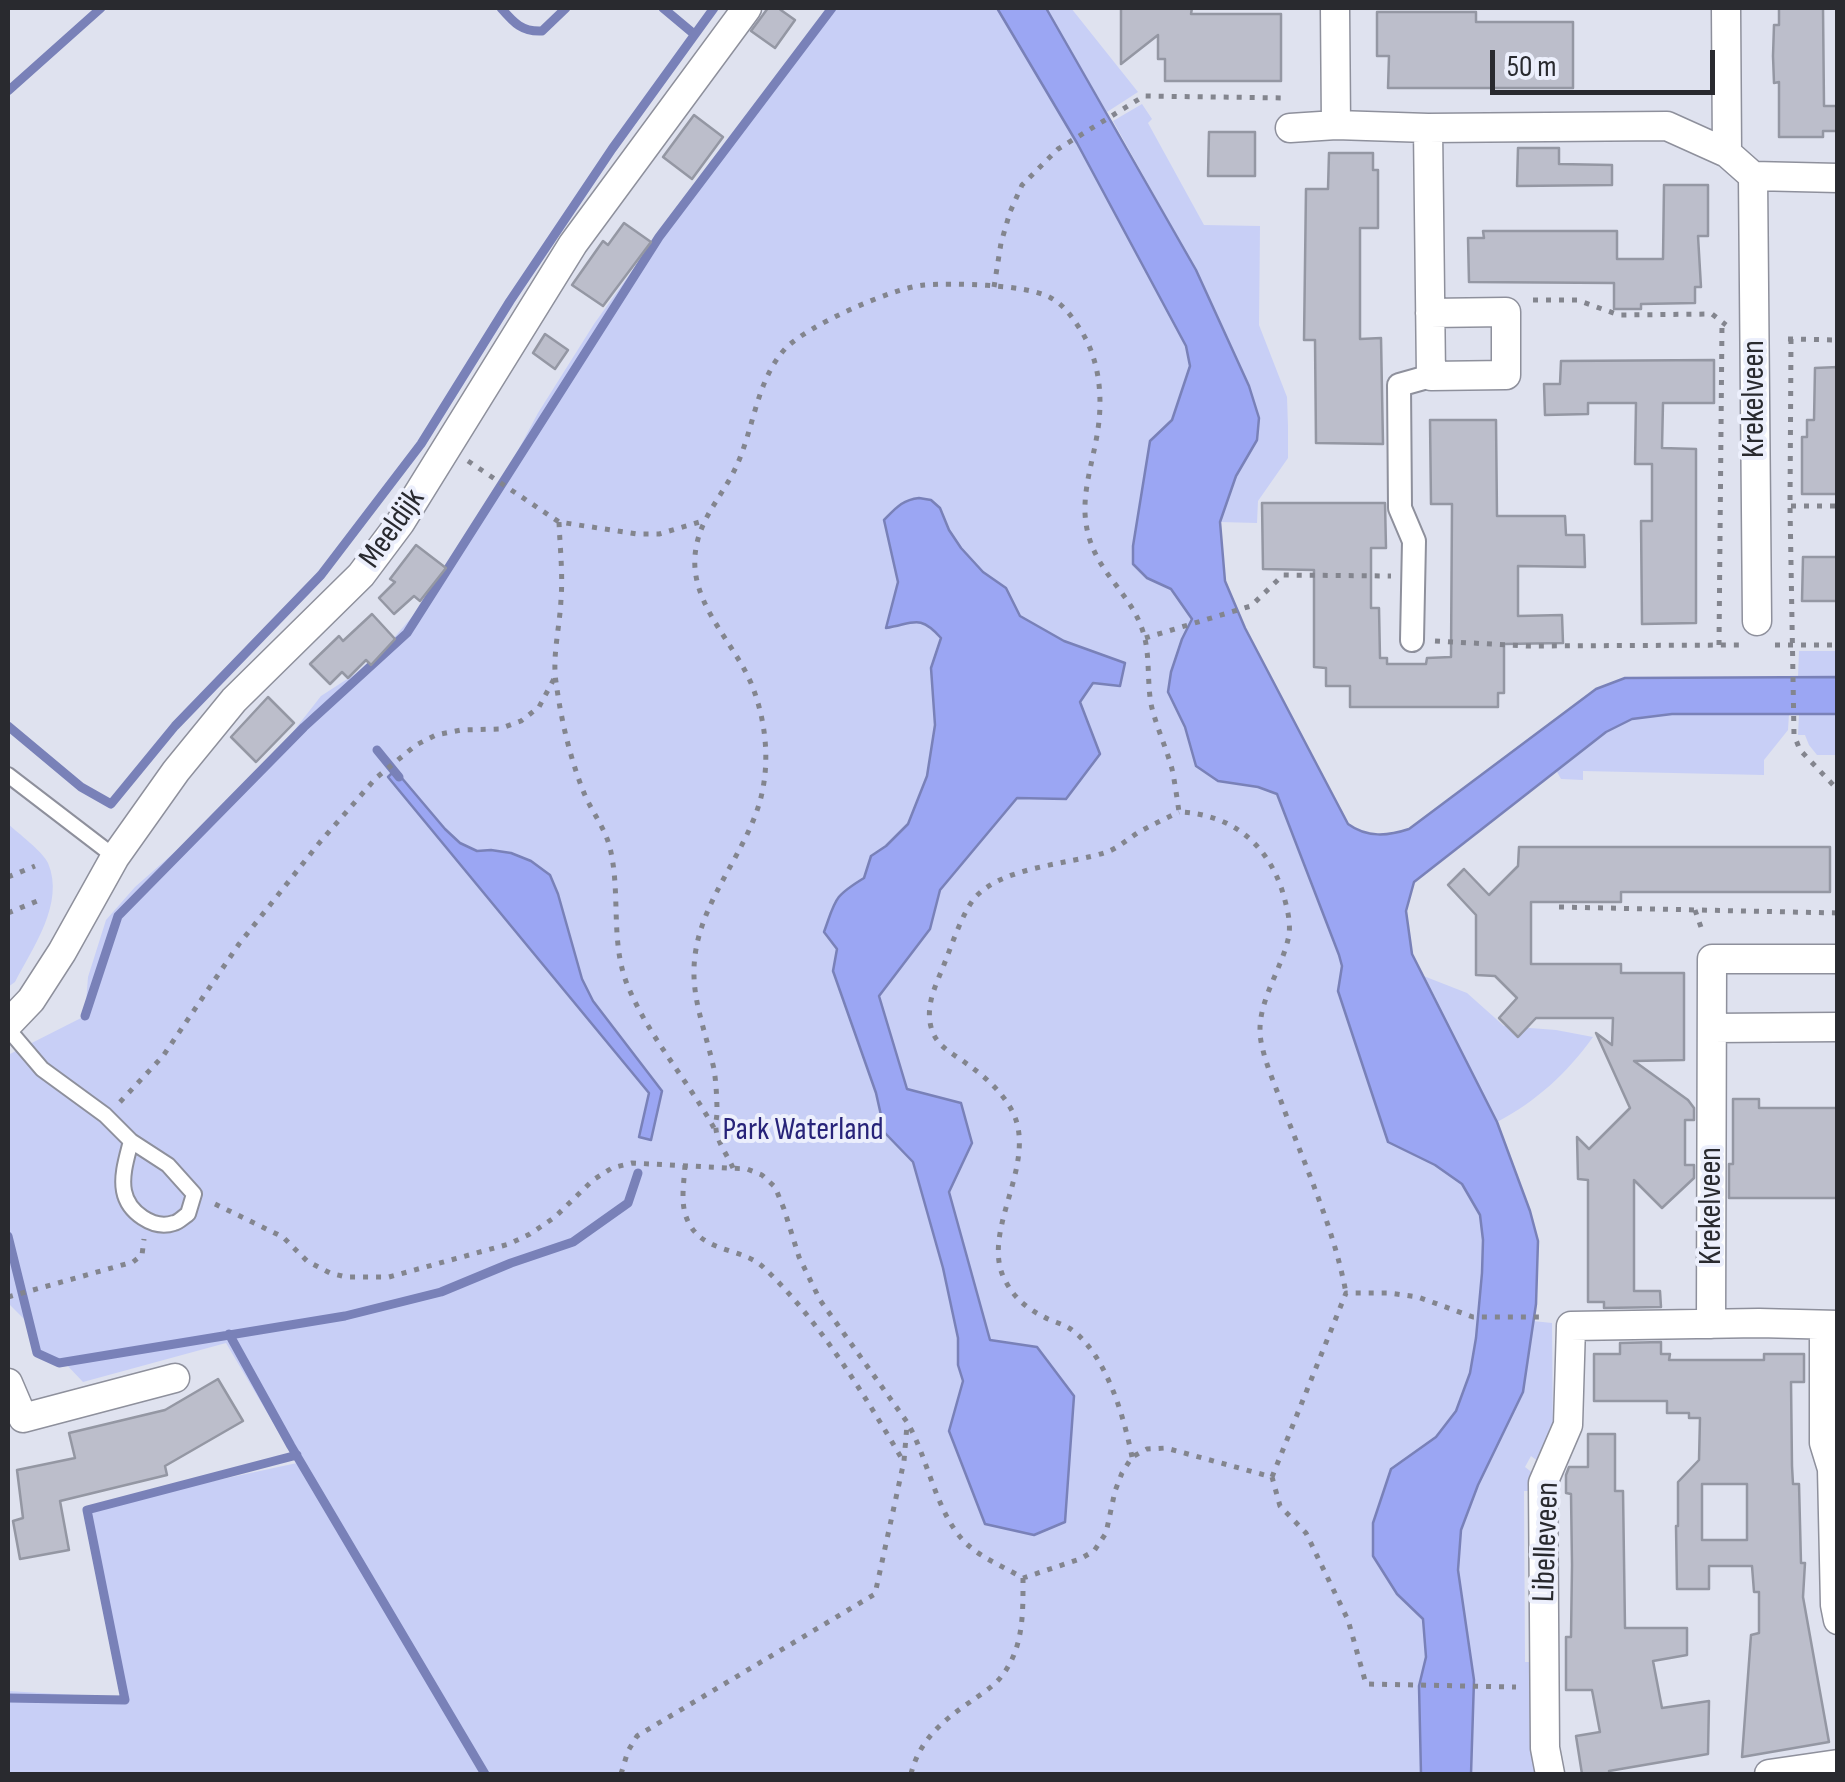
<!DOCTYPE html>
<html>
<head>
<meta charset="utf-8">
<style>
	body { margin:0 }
	#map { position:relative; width:1845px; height:1782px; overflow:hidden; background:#dfe2ef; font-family:"Sofia Sans Condensed",sans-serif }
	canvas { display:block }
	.frame { position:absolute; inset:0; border:10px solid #292a2f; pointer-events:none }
	.scale { position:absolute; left:1490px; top:50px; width:225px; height:45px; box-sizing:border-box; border:5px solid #292a2f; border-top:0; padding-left:12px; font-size:30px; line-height:35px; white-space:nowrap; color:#292a2f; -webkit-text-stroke:8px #eceffc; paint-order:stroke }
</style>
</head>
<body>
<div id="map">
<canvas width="1845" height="1782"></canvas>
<div class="frame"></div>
<div class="scale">50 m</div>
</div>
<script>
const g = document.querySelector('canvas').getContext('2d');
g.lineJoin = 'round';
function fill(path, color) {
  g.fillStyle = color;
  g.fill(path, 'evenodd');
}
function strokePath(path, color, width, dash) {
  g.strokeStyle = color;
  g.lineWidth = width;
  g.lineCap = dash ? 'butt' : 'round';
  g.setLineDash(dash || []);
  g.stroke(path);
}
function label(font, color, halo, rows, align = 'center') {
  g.font = font + ' "Sofia Sans Condensed",sans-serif';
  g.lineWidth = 8;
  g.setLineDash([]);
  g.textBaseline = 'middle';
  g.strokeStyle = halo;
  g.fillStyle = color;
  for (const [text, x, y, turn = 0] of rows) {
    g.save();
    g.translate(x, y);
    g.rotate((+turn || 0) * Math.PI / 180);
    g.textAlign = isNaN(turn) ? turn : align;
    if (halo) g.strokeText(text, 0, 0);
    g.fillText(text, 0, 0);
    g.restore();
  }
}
fill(new Path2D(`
	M832,8H1026L1216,372L1191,496L1255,731L1499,1220L1506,1346L1444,1486L1461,1774H8V1691L124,1698L85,1513L97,1506L297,1463L226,1343L83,1382L64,1362L59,1363L37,1353L30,1325L10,1305L8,1296V1055L85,1016L88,977L106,920L135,887L253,783L321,696L355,674L393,639L428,598L487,508L538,413L594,324L642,257Z
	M1046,8H1071L1138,92L1107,112Z
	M1142,104L1152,119L1148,123L1204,225L1260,226L1259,325L1287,397L1288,426V458L1258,501L1257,523L1220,522L1236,476L1257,440L1259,418L1249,386L1196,270L1113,121Z
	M1799,651H1837V677H1798Z
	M1672,714H1789L1788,730L1764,760V775L1583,771V780L1561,779L1556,770L1606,732L1632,719Z
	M1799,714H1837V755H1817L1809,745L1805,735H1798Z
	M8,824C18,833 42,851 48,863C65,903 33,947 15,982L8,987Z
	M1421,975L1467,993L1504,1026L1556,1030L1593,1037C1567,1073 1537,1101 1497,1122Z
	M1533,1321L1552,1323L1553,1437L1539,1462L1531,1456L1525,1467L1534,1474L1533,1491H1524L1525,1662H1534V1774H1471L1474,1680L1458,1570L1461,1530L1478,1485L1523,1392Z`), '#c8cff6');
const water = new Path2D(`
	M997,8H1046L1196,270L1249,386L1259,418L1257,440L1236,476L1220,522L1225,581L1245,628L1348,824C1367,838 1388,836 1409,829L1596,689L1625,678L1837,677V714H1672L1632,719L1606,732L1414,882L1406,911L1412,954L1497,1122L1530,1211L1538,1241L1536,1304L1523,1392L1478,1485L1461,1530L1458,1570L1474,1680L1471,1774H1421L1419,1686L1426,1657L1423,1619L1397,1594L1373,1556V1523L1391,1469L1436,1437L1456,1411L1470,1373L1476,1338L1482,1273L1483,1240L1480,1215L1462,1184L1435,1165L1388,1142L1338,991L1342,966L1339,955L1277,794L1258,787L1218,781L1196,766L1185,727L1168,692L1171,672L1182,639L1192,619L1171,589L1147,578L1133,564V546L1150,441L1172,420L1190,366L1186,346L1077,143Z
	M919,498L931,500L940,508L949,530L961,548L983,572L1006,588L1020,616L1064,641L1125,663L1120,686L1093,683L1080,702L1100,754L1066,799L1017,798L940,890L930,929L879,996L907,1089L961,1103L972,1143L949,1192L990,1340L1037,1347L1074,1396L1065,1522L1034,1535L985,1524L949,1431L963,1381L958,1365V1338L943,1268L913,1162L885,1133L876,1093L833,971L837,949L824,932C836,899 833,897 864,878L871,856L886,846L908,824L927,776L935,725L931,668L941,638C919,613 913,624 886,628L898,582L884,520C896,508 902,500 919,498Z
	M395,770L445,829L460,843L477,851L491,850L511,853L531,861L550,875L558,894L582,979L593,1001L662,1091L651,1140L639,1137L649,1093L388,777Z`);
fill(water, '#9ba6f3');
strokePath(water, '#7981b8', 2.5);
strokePath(new Path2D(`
	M501,8C514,23 522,32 542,31L566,8
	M663,8L694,34
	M8,91L101,8
	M8,726L81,787L111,804L175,726L321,575L421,444L510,301L612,149L714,8
	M377,750L399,777
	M85,1016L118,916L304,727L407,633L659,237L832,8
	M8,1236L37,1353L59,1363L345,1316L441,1292L511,1263L573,1242L628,1203L638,1173
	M229,1334L291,1446L485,1774
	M8,1698L125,1700L87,1510L297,1455`), '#7981b8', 9);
const building = new Path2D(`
	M768,8H778L795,20L775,48L751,31Z
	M1121,8H1192L1191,14H1281V81H1165V59H1158V35L1121,64Z
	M1779,8H1823L1824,106H1838V131H1823V137H1779V82L1774,83L1773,56L1774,25H1779Z
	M1377,12H1476V22H1573V88H1388L1389,56H1377Z
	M694,115L723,137L692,179L663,157Z
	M1209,132H1255V176H1208Z
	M1518,148H1559V164L1612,165V185L1517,186Z
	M1329,153H1373V170H1378V228H1360V339L1381,338L1383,444L1316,443L1315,340H1304L1306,189H1328Z
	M1664,185H1708V236H1698L1701,287H1695V303L1641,304V309H1614V283L1469,282L1468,238H1484L1483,231H1617V259H1663Z
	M624,223L651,242L603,306L572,285L603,241L608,245Z
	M545,334L568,350L555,369L533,353Z
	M1714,360V403H1663L1662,448L1696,449V623L1642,624L1641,521H1652V464H1635L1636,403H1588V414L1545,415L1544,384H1560L1561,361Z
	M1838,367V494H1802V437H1807V420H1814L1815,368Z
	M1430,420H1496L1497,516H1565L1566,535H1584L1585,567L1518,566V616L1562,615L1563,643L1504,644V693H1498V707H1350V686H1326V668L1314,667V570L1263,569L1262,503H1385L1386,548H1371V608H1379L1380,658H1387V664H1426L1427,658L1451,657L1452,504H1431Z
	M416,545L446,568L420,601L414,596L394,614L379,598L395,582L390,579Z
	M1803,557H1838V601H1802Z
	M372,614L395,639L371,665L366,660L348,678L342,672L330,684L310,664L339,636L343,641Z
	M268,697L294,723L256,762L231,737Z
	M1519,847H1830V892H1621V902H1531V964H1621V973H1684V1060L1634,1061L1688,1100L1694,1108V1120H1685V1165H1694V1178L1662,1208L1634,1180V1291H1660L1661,1307L1604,1308V1302H1588V1180L1578,1179L1577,1137L1589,1149L1630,1108L1596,1033L1612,1045L1613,1018H1536L1518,1037L1499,1018L1517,998L1495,976L1476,975V915L1448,885L1464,869L1489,895L1518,866Z
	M1733,1099H1759V1108H1838V1198H1729V1164H1733Z
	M1661,1342V1354H1670L1669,1360H1764V1354H1804V1382H1791L1792,1466L1793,1484H1799L1801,1563H1805L1803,1597L1829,1742L1742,1757L1751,1635L1759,1633V1592H1754L1752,1566H1709V1589H1677L1676,1526H1678V1482L1699,1460L1700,1418H1689V1413H1667V1401H1594V1354H1620V1343ZM1702,1484H1747V1540H1702Z
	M218,1379L243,1421L165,1466L167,1475L60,1501L69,1550L20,1559L13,1521L23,1518L17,1470L75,1458L69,1433L165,1410Z
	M1588,1434H1615V1491H1623L1625,1628H1687V1655L1653,1661L1662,1708L1709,1701L1708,1754L1609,1771L1610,1774H1582L1576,1736L1600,1732L1592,1690H1566V1637H1571L1572,1565L1571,1494L1566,1493V1475L1569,1467H1588Z`);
fill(building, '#bcbecb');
strokePath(building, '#9497a3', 2.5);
const service = new Path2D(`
	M8,775L115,857
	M8,1029L42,1069L105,1115L131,1141L168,1165L194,1194L188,1214C183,1217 179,1222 174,1223C153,1230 128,1212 124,1191C121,1175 127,1157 131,1141`);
const pedestrian = new Path2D(`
	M1412,640L1414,541L1400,508L1399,385L1431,376`);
const minor = new Path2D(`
	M1335,8L1336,125
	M1726,8L1727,153
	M1290,128L1336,125L1428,128L1667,126L1727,153L1753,176L1838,178
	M1428,128L1431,376L1506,375V312L1430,313
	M1753,176L1757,621
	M8,1024L31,1000L62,952L115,857L176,771L234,700L361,575L400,523L573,244L747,8
	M1713,1028L1838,1027
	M1711,1324L1712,959H1838
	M1824,1325V1443L1832,1469L1835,1605L1838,1620
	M8,1383L23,1418L175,1378
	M1550,1774L1545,1748L1543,1483L1568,1425L1571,1326L1759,1323L1838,1325
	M1769,1774L1838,1764`);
strokePath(service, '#8e909c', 18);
strokePath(pedestrian, '#8e909c', 26);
strokePath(minor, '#8e909c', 31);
strokePath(new Path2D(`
	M994,287L1001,243L1010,212L1022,185L1058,149L1144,96L1288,98
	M1533,300H1577L1619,315L1712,314L1726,325
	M1788,339L1838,340
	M1791,339L1790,506L1794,735L1800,750L1838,790
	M468,461L559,522L637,534H659L703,521
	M1791,506H1838
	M559,522C560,548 563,574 561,599C560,626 552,656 556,682C561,720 570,758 584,793C592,812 605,828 610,848C621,893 610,941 627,984C648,1036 687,1079 714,1128
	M1145,638L1251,606L1283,575L1391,576
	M1435,641L1527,646L1739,645
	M1719,645L1722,323
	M1775,645H1838
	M8,877L35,866
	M1559,907L1838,913
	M1695,910L1703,933
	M8,913L42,899
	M120,1102L163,1056L239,944L320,842L376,778L416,745L436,735L461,730L499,729L521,721L539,707L555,677
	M685,1165C684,1185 679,1207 690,1225C705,1252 741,1248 762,1266C817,1317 864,1394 902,1459
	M733,1168C728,1156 717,1142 716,1129C715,1123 717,1118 717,1112C717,1098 716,1082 714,1069C702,1016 683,982 702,926C717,881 752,839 762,793C770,757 765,717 751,683C731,637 684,598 697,543C703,515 724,493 736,467C754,429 756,381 785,349C806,326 892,288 924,285C952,283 1028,284 1051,298C1064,305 1072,317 1080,329C1099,358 1103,395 1098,429C1094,457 1084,485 1085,513C1088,571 1131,588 1144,635C1150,657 1147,681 1151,704C1156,726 1166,747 1172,769C1175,783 1177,798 1179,812C1230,814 1266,842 1282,890C1286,904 1291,920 1289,935C1282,972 1252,1007 1262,1046C1266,1065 1275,1085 1282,1104C1305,1166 1334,1228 1346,1293
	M215,1204L283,1237L307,1261L330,1273L346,1277H389L509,1244L530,1234L555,1217L593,1180L612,1168L632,1163L747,1169L762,1175L775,1187L784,1209L799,1257L820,1300L907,1422C929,1459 936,1517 969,1546C984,1559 1006,1568 1023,1578L1080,1559L1094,1551L1106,1533L1115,1491L1122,1473L1132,1457L1147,1449L1166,1448L1272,1477L1280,1506L1306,1533L1348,1620L1366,1684L1516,1687
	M8,1297L133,1262L142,1255L144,1239
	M1132,1457C1124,1416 1106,1355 1072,1330C1064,1324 1053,1322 1044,1317C1028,1309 1015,1299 1006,1282C979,1236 1033,1172 1016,1120C1008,1097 987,1078 967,1064C953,1053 936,1047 931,1027C925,1004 937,983 945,962C952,944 962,915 973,900C1000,866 1068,865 1107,852C1118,848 1128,839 1139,832C1152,825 1166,818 1179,812
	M1272,1477L1346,1293H1389L1418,1297L1473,1317H1546
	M621,1774L628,1751L637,1736L875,1594L904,1461L907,1425
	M911,1774C919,1741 942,1721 970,1702C980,1695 993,1687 1001,1677C1024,1648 1023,1613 1023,1578`), '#83858e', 5, [5, 8]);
strokePath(service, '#fff', 14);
strokePath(pedestrian, '#fff', 22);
strokePath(minor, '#fff', 28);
label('32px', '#292a2f', '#eceffc', [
	["Krekelveen",1755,399,-90],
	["Meeldijk",393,529,-55],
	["Krekelveen",1712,1206,-90],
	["Libelleveen",1547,1542,-88]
]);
label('32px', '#272379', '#eceffc', [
	["Park Waterland",803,1131]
]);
</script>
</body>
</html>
